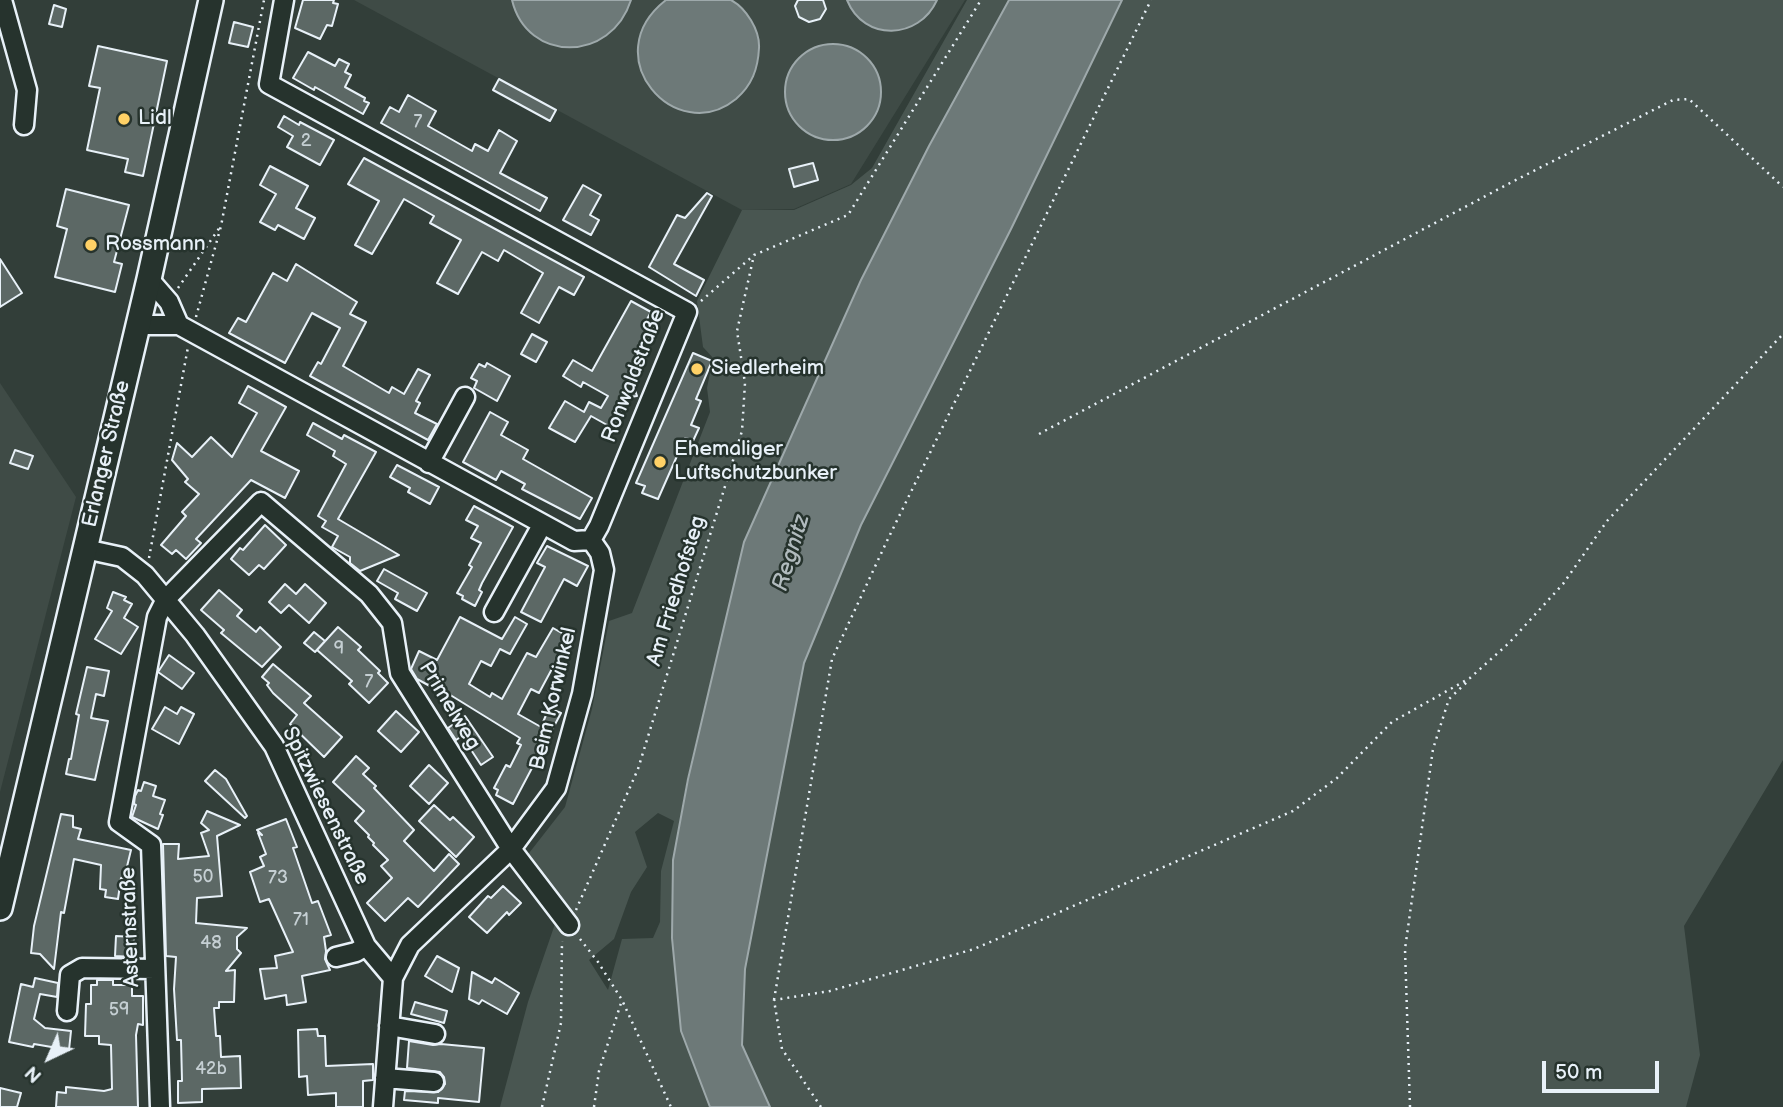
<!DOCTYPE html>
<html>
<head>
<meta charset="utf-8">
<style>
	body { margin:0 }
	#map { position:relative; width:1783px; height:1107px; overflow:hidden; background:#323e39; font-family:"Balsamiq Sans",sans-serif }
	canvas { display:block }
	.north { position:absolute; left:14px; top:1023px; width:70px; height:70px; -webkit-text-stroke:5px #26332d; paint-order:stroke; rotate:224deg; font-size:19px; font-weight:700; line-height:28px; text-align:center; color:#e8f1f8 }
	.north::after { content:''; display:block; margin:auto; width:24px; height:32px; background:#e8f1f8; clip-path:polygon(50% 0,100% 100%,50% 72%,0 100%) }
	.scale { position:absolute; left:1542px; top:1061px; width:117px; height:32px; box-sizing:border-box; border:4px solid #e8f1f8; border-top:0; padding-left:9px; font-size:21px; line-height:24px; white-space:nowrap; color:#e8f1f8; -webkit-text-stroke:5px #26332d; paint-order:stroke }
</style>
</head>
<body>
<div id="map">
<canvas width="1783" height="1107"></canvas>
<div class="north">N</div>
<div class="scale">50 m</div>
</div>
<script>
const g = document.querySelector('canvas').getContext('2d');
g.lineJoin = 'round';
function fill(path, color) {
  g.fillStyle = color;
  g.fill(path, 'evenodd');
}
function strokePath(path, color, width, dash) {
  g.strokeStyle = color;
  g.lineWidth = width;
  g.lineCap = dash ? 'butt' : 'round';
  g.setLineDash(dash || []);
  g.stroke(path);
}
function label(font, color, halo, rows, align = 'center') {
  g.font = font + ' "Balsamiq Sans",sans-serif';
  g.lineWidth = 5;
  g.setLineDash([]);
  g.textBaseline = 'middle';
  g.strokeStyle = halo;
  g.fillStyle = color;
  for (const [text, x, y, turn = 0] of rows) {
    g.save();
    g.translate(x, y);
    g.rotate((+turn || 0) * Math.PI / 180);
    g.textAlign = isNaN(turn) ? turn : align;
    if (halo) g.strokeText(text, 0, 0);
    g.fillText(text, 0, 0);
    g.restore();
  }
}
fill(new Path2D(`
	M354,0H965L851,184L794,209L742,210Z
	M0,383L76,497L0,792Z`), '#3f4b46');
fill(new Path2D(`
	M967,0H1009L860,280L744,543L687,780L673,860L681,1031L710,1107H500L528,1002L555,924L526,857L565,807L592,709L609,621L632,613L710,412L707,388L713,358L703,347L697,301L742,210H794L851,185L872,168ZM658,813L674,821L661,871L660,922L653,938L622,939L608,990L589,960L614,939L631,892L647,867L635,832Z
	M1122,0H1783V760L1684,926L1700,1055L1686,1107H770L766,1102L742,1045L745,969L804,663L860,525Z`), '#495651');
const water = new Path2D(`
	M512,0H631C611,63 527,63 512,0Z
	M666,0H731C746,8 760,30 759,48C758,69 752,85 736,99C676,148 594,56 666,0Z
	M847,0H937C919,40 864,42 847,0Z
	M1009,0H1122L1011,229L861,525L804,663L745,969L742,1045L770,1107H710L681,1031L672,938L673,860L688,779L744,542L861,280L929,146Z
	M785 92a48 48 0 1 1 96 0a48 48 0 1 1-96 0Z`);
fill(water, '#6d7978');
strokePath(water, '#9ea9ab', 2);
const building = new Path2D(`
	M303,0H334L333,3L338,4L332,26L327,25L320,39L295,28Z
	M798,0H823L826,9L820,19L809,22L799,17L795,6Z
	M54,5L66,9L62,27L49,24Z
	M234,22L253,27L248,47L229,43Z
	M98,46L167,61L143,176L125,172L128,159L87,150L100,88L89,86Z
	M308,52L335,66L339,59L349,64L345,72L351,75L345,87L365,98L364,101L369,103L363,114L315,87L314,90L293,78Z
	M499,79L556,110L550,121L493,90Z
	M408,95L436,111L428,126L472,151L475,144L488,151L499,130L517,141L500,173L547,198L540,211L381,123L390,107L399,112Z
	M284,116L299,125L300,122L334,140L320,165L287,147L293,136L278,127Z
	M364,158L584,277L574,295L559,287L539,323L521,313L543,273L504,250L498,261L482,252L458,294L437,283L461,240L430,223L434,216L404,199L372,254L355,245L379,201L348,184Z
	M813,163L818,180L794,187L789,169Z
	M270,166L308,186L296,208L315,218L304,239L278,225L275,230L260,222L276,194L260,185Z
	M583,185L601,195L590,215L599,220L591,235L563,220Z
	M66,189L129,205L114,262L122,264L115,292L55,277L67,229L57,226Z
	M707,193L712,196L674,264L704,280L696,296L649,267L677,215L685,218Z
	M0,259L22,293L0,307Z
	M296,264L357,302L350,314L366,322L343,366L389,393L392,387L404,394L418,369L430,375L416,401L420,403L415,413L437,424L428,440L310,376L318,362L321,364L340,328L312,313L285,363L229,333L238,318L246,322L273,273L287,281Z
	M631,301L651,312L646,321L655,326L644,346L650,350L633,380L637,382L634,387L637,396L630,397L618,417L622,419L616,430L591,416L575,442L549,428L565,401L584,412L589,402L601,408L608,396L583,382L581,387L563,376L573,360L592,371Z
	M532,334L547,342L536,362L521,354Z
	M693,353L712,361L696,399L701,401L691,425L699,428L693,441L685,438L658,499L642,493L645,486L636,483Z
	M487,363L510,376L497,401L474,388L477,381L471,378L479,364L485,367Z
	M248,386L286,407L261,451L299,471L285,498L251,480L196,539L201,543L186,559L176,550L172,554L161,545L186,516L182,512L199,494L185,482L188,479L172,460L177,443L192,457L211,437L232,457L257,413L239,403Z
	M490,412L508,422L501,435L528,450L523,459L592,498L580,519L522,489L525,484L501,471L496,480L463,462Z
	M313,423L342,439L344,435L376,452L338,519L399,555L360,571L350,563V557L332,547L338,536L322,527L326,521L318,516L346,464L333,456L335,451L307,435Z
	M15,450L33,456L28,469L10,463Z
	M397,465L439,487L430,504L408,492L410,488L390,477Z
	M474,506L513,527L482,583L479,590L482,592L475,606L462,599L463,596L457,593L472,567L469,565L481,543L471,538L478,526L466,520Z
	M265,525L286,545L264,569L259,565L249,575L231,559L240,548L243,550Z
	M547,546L588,566L577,586L564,579L541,622L521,612L545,567L537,563Z
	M384,569L427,593L417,611L395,599L398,593L377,581Z
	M285,584L296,594L305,584L326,603L309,623L289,605L281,613L269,602Z
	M219,590L242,610L237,616L256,632L260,627L281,647L262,667L221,633L224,630L201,610Z
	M113,592L126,597L124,600L132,604L124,618L138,627L121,654L95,639L112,611L107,608Z
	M460,617L502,639L515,617L527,624L510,654L500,649L491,666L481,661L469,684L490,697L492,693L502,699L527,653L536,657L553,628L572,639L564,654L561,652L539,693L531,689L518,714L541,727L549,708L561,713L513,804L496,795L498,790L494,788L506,765L510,767L521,745L517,743L520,738L439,688L437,690L417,679L411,669L419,651L437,660Z
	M338,627L361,647L358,650L380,671L378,673L388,683L369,703L349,684L352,681L317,650Z
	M314,632L325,641L315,652L304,643Z
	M169,655L194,673L182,689L158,672Z
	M273,664L311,696L304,703L342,737L324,757L290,724L297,715L273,693L267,685L269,683L262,677Z
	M87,667L109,671L104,696L96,694L91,718L108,721L95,780L66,774L69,759H71L79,715L76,714Z
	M165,707L177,714L181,707L194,714L179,744L152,729Z
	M396,711L419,732L401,752L378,731Z
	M465,716L493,757L481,765L462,736L456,740L448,728Z
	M356,756L369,768L363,774L376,786L374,788L414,830L404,841L434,871L449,854L459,864L418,907L408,898L385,921L367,903L392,878L381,866L388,860L373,845L374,843L368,837L369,835L355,821L364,811L333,782Z
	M429,765L448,783L429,804L410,786Z
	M215,770L226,779L247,816L245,818L205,781Z
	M144,782L156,786L153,796L165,800L160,814L163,815L158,829L132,817L136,805L134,804L135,796L138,790L141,791Z
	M434,805L450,820L453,817L474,837L456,857L419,821Z
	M207,811L240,825L217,836L222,896L197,898L196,923L247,928L237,937V949L241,953L226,971L235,970L234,1002H219V1008H214L216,1036H220L221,1057L240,1056L241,1088L202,1089V1102L178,1103V1081H182L181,1040H177L174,989L176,957L166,956L163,844H179L178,859L209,856L201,833L209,830L201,823Z
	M61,814L73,816V827L81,829L78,839L131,850L124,879L121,878L118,899L105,897L106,890L100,889L101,865L74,859L64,913L61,912L54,969L40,954L31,953L34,926Z
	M286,819L297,847L293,848L312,903L318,901L331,935L324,937L326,951L325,959L330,970L302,976L306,1002L287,1005L286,995L265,999L260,969L277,968L275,956L293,952L269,899L260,902L250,872L264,866L260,857L266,854L258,833L262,835L257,830Z
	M503,886L521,903L509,915L507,912L487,933L469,917L488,896L491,898Z
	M116,936L134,937L133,957L115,956Z
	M437,956L459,968L452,992L425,976Z
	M472,972L492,983L495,978L519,993L507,1014L482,1000L479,1004L469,999Z
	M35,978L58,983L57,997L40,994L34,1019L45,1028L71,1031L69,1050L34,1044L33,1047L9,1042L21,984L33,987Z
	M97,980H113V985H132V996H143V1025L138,1024L136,1035L138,1107H56L57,1092L66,1093V1087L104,1091L112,1089L111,1045L99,1044V1036H85L86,1004H91V985H97Z
	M415,1002L447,1011L444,1023L411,1014Z
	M317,1029L318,1036H325L326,1066L373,1064V1080L363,1081V1107H336V1093L308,1095L307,1076L299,1077L298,1030Z
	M409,1041L433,1045L441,1044L484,1048L479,1102L438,1098V1103L404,1100L405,1091L438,1092L445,1084L444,1077L440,1072L407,1068Z
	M0,1088L21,1093L17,1107H0Z`);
fill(building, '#5c6865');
strokePath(building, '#e8f1f8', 2);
const minor = new Path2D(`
	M2,0L27,90L24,125
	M149,279L169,302L179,325
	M138,325H179L574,541L591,540L599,526L687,312L269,84L284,0
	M429,463L465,397
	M85,549L122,557L145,575L195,635L274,746L366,946L393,978L383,1107
	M494,612L542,525
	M336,957L356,952L366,946
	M393,978L410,945L511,849L556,788L582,694L604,570L600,553L591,540
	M67,1011L70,975L82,968L155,969
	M389,1026L435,1034
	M385,1078L434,1082
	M160,1107L151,845L119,822L157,617L166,599L261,502L369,594L392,623L400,673L511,849L569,925`);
const major = new Path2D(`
	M0,908L149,279L211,0`);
strokePath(minor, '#e8f1f8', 23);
strokePath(major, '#e8f1f8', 28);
strokePath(new Path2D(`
	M178,288L220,227
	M701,301L754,255L848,215L981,0
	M196,317L221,226L264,0
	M1039,434L1510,183L1673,100L1689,99L1783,187
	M149,558L188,347
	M576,910L638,769L742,431L745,383L737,331L754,255
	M580,939L598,962L622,1000L671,1107
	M774,1000L832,659L886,543L1151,0
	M542,1107L561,1023L562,941
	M594,1107L599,1071L622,1000
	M821,1107L782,1049L774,1000L830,991L974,949L1293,811L1337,778L1392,722L1470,678L1509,643L1563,584L1607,521L1783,334
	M1410,1107L1405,949L1433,749L1449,699L1467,682`), '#e8f1f8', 2.5, [2, 5]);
strokePath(minor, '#26332d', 18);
strokePath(major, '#26332d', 23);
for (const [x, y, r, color] of [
	[124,119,7,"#ffd166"],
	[91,245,7,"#ffd166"],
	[697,369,7,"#ffd166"],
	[660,462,7,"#ffd166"]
]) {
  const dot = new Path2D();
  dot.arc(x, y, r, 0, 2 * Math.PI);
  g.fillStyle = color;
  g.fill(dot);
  strokePath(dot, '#26332d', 2.5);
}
label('18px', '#c5cfd3', null, [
	["7",418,122],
	["2",306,141],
	["9",339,649],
	["7",369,682],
	["50",203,877],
	["73",278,878],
	["71",301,920],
	["48",211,943],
	["59",119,1010],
	["42b",211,1069]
]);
label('21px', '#e8f1f8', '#26332d', [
	["Lidl",138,119],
	["Rossmann",105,245],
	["Siedlerheim",711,369],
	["Ehemaliger",674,450],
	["Luftschutzbunker",674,474]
], 'left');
label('21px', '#e8f1f8', '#26332d', [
	["Ronwaldstraße",634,376,-69],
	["Erlanger Straße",107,454,-77],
	["Am Friedhofsteg",677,591,-73],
	["Beim Korwinkel",554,699,-77],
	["Primelweg",449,706,59],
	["Spitzwiesenstraße",325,806,64],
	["Asternstraße",131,927,-92]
]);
label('italic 23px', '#b1bbbe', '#26332d', [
	["Regnitz",792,553,-73]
]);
</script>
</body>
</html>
